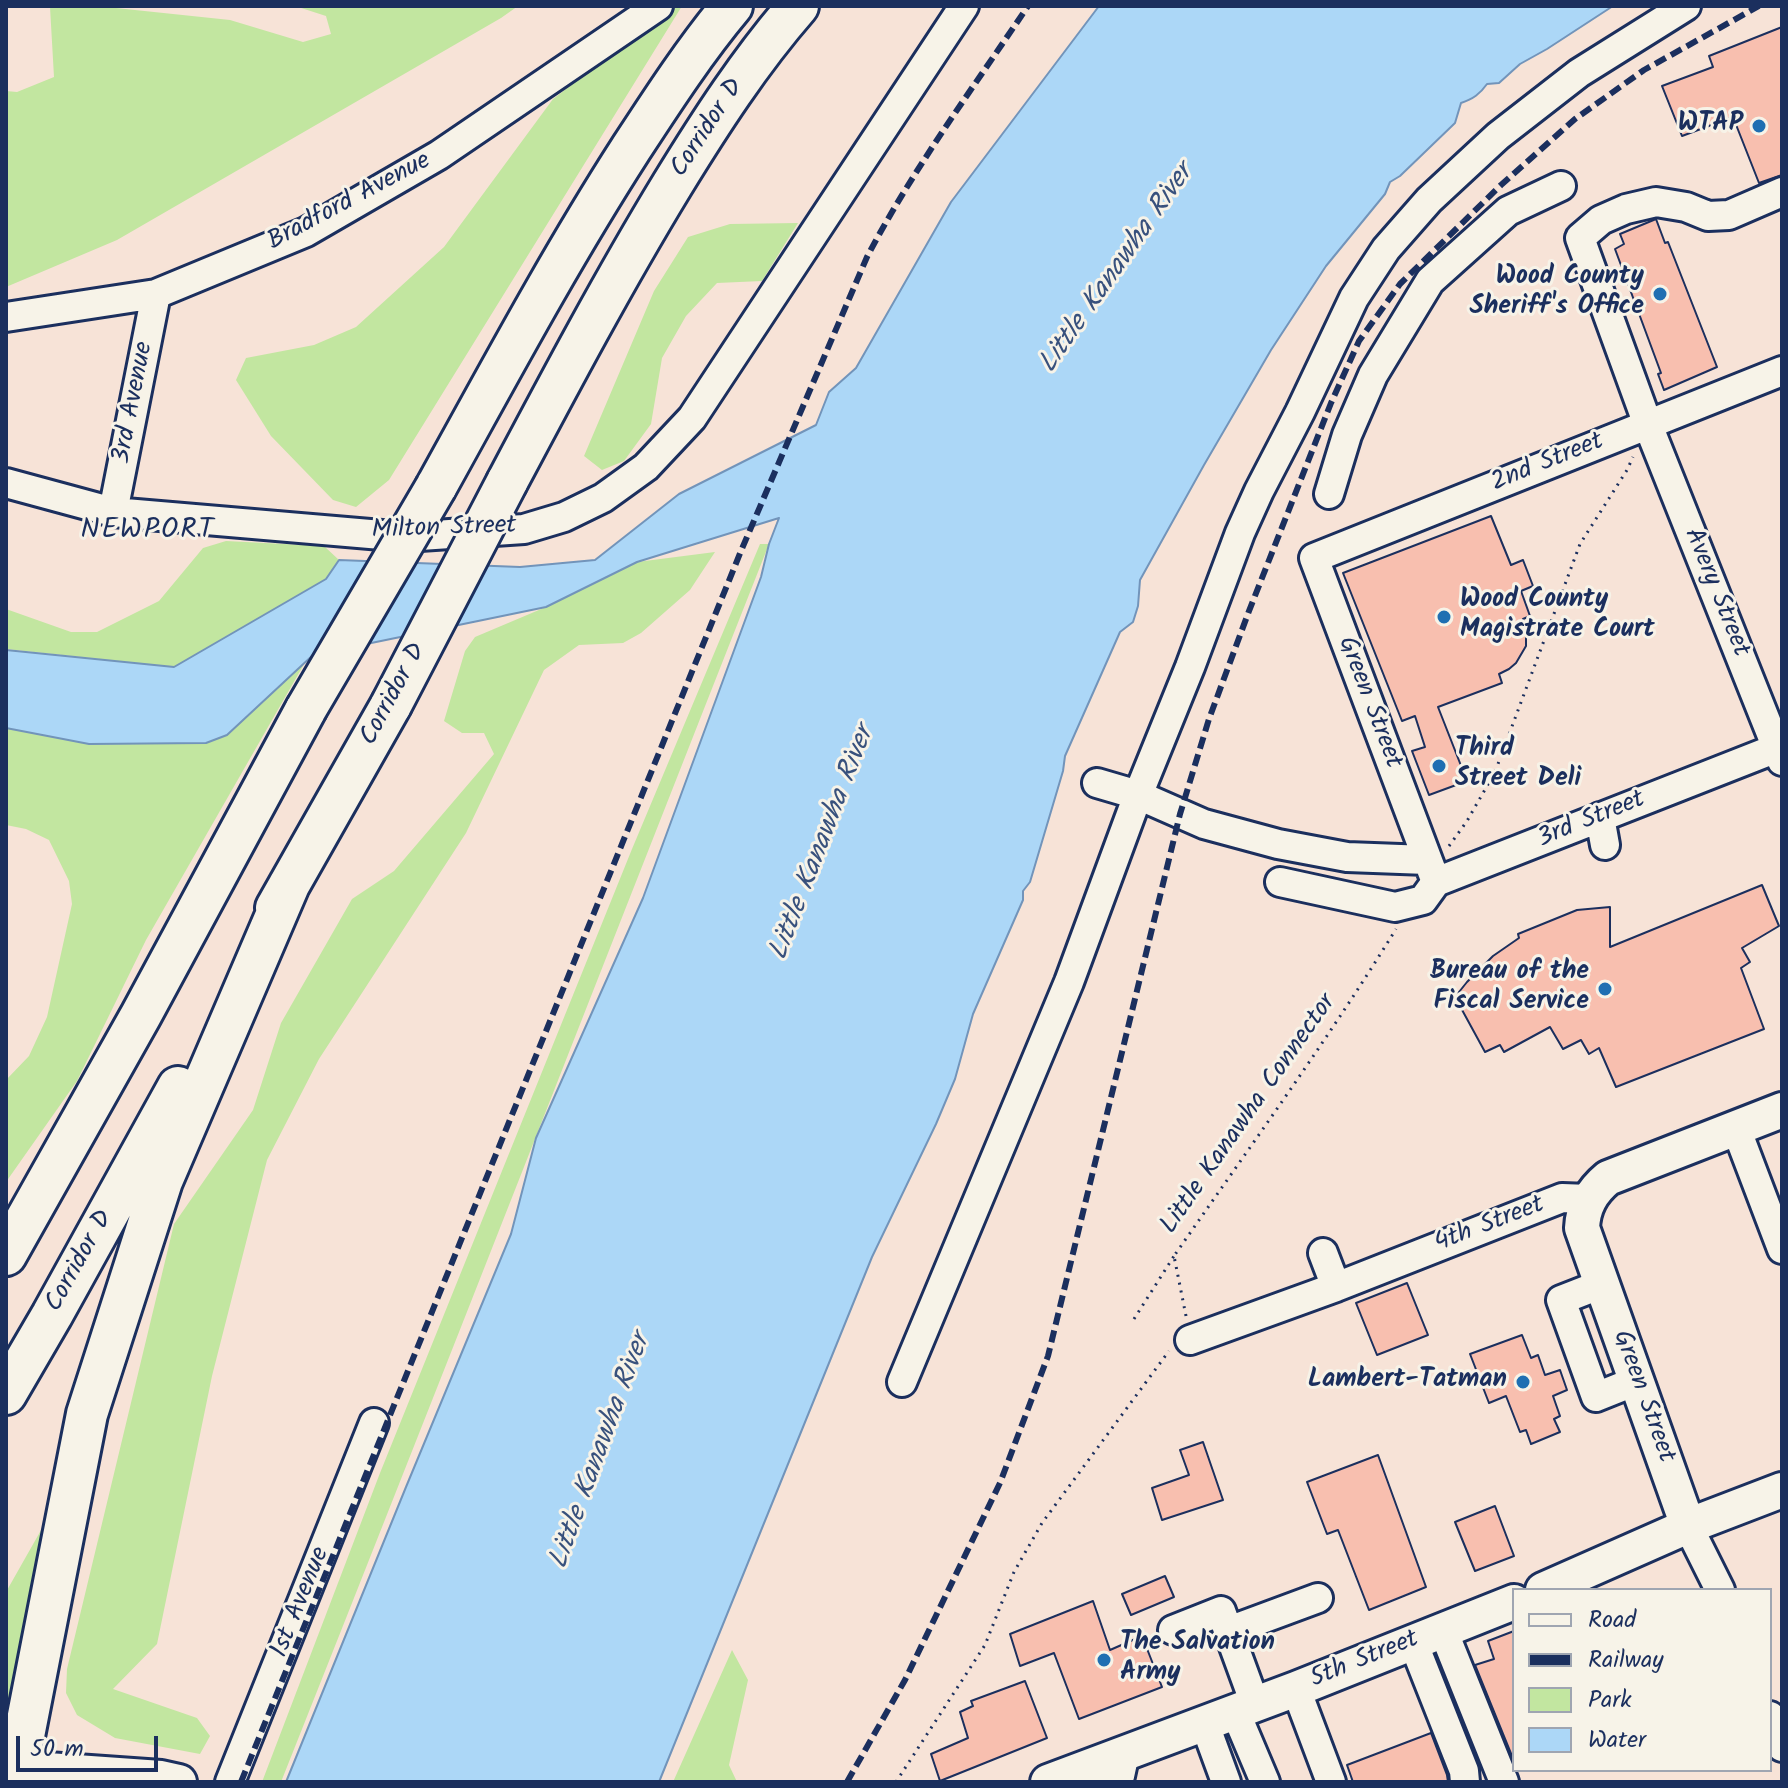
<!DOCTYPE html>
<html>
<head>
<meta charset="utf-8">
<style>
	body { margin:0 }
	#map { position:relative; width:1788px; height:1788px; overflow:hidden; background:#f7e3d7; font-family:Kalam,sans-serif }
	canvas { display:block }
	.frame { position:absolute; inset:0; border:8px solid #1b2f5e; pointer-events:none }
	.legend { position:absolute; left:1512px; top:1588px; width:260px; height:184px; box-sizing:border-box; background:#f7f3e8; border:2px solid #9fa5b1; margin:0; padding:10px 14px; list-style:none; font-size:24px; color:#1b2f5e }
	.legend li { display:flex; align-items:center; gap:16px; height:40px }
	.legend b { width:40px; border:2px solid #9fa5b1 }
	.scale { position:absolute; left:16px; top:1736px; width:142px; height:36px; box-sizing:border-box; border:4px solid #1b2f5e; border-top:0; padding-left:10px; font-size:24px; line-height:28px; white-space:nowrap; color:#1b2f5e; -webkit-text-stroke:6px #f7f3e8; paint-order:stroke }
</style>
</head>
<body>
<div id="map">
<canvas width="1788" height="1788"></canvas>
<div class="frame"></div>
<ul class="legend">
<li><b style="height:10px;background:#f7f3e8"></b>Road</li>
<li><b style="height:10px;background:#1b2f5e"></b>Railway</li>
<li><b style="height:22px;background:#c2e6a0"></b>Park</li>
<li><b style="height:22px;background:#acd7f7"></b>Water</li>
</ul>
<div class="scale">50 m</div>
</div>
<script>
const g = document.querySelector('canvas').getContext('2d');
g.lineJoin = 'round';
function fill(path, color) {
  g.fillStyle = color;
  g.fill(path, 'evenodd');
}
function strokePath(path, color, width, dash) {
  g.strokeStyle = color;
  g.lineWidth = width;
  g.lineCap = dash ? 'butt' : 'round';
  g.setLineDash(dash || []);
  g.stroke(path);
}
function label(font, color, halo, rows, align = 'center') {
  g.font = font + ' Kalam,sans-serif';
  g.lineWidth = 6;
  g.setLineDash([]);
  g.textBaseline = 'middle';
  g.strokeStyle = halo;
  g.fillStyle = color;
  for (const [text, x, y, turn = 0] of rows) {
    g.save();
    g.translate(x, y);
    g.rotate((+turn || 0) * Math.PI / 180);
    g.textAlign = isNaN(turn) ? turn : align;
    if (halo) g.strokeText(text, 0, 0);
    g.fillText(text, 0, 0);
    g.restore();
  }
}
fill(new Path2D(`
	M54,6H97L230,20L303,42L331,34L326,16L295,6H518L501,18L117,240L6,287V91L17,92L54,77L50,7Z
	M674,6H682L389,480L356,507L333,500L271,436L236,380L246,358L314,345L356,327L444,247L553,99Z
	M798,223L762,281L717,283L686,316L662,358L651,424L624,461L602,470L584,456L654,291L688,237L730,224Z
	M226,541L324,546L339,560L326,579L174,667L6,649V609L71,632H97L159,601L203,548Z
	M760,544H769C606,957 445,1370 281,1782H262L380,1473L632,849Z
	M715,552L690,590L641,633L623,643L579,645L544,670L466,833L319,1059L267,1160L212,1376L157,1644L113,1689L197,1718L210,1736L200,1754L115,1738L77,1715L66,1693L67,1669L174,1224L253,1110L281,1023L352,899L394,871L494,754L484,733H462L444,721L465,651L475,637L546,607L637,562Z
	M307,659L146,940L77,1081L6,1182V1080L29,1056L47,1017L72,904L69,881L49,840L26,829L6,825V728L89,744L227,735Z
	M53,1509L7,1705L6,1706V1592Z
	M732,1650L748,1680L729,1765L737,1782H673Z`), '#c2e6a0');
const water = new Path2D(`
	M1099,6H1613L1547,49L1520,64L1499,83L1487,84C1480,94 1473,99 1461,103L1455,123L1400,176L1390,182L1385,194L1326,266L1271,350L1204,465L1140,580L1138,606L1133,622L1120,632L1065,756L1063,771L1030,882L1023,891V900L973,1014L955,1079L936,1124L872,1257L659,1782H286L406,1487L511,1234L536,1138L643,898L761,577L769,544L779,518L637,562L546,607L313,655L227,735L206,743L89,744L6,728V650L174,667L326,579L339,560L520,567L595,560L679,494L816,425L829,392L856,368L951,202Z`);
fill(water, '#acd7f7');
strokePath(water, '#7294ba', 2);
const building = new Path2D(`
	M1782,27V175L1759,183L1733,117L1682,136L1662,86L1713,67L1709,56Z
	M1656,219L1665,243L1668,242L1717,367L1664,390L1658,374L1661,373L1615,249L1624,244L1620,234Z
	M1491,516L1511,565L1523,560L1533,586L1521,591L1530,616L1523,619L1526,630V646L1516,663L1509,669L1499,674L1502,683L1438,707L1467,781L1429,795L1412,751L1425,747L1415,716L1402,721L1343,573Z
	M1762,885L1779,926L1742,948L1750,962L1741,968L1764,1029L1616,1087L1599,1048L1589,1054L1581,1040L1563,1049L1550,1027L1504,1052L1500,1045L1485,1052L1455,997L1467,982L1493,956L1519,938L1518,934L1577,910L1610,907V947Z
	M1407,1283L1428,1335L1377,1355L1356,1303Z
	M1522,1335L1531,1358L1538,1355L1545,1375L1560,1370L1567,1390L1553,1396L1560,1416L1554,1419L1560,1432L1531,1444L1526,1430L1520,1432L1506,1396L1489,1403L1470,1354Z
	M1203,1442L1223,1500L1162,1520L1152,1488L1189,1475L1180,1450Z
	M1378,1455L1426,1587L1369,1610L1338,1530L1327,1534L1307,1482Z
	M1495,1506L1514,1556L1475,1571L1455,1522Z
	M1165,1576L1174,1597L1131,1615L1122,1594Z
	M1093,1601L1110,1650L1142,1636L1162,1687L1079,1719L1054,1653L1020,1666L1010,1634Z
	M1514,1631V1761L1475,1665L1494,1659L1488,1641Z
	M1025,1681L1047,1738L940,1781L931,1754L968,1738L960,1712L973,1706L971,1701Z
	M1431,1733L1447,1775L1448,1782H1353L1347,1765Z`);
fill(building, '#f8bfaf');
strokePath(building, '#1b2f5e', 2);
const minor = new Path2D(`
	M1782,192L1729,215L1708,216L1686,207L1656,202L1626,209L1601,220L1580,238L1648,425L1782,761
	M6,317L156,294L306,232L439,155L658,6
	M1782,371L1314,558L1436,882L1782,746
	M6,483L113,512L405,537L524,529L564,517L603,498L646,467L692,418L964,6
	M1329,494L1347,435L1373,375L1430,281L1508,211L1561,186
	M113,512L156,294
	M1097,783L1138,795L1204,824L1278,844L1347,857L1427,860
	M1600,817L1605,845
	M1280,882L1395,907L1423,900L1436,882
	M1736,1128L1782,1249
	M1323,1253L1336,1287
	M1602,1284L1561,1300L1596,1397L1636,1381
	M1190,1340L1336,1287L1562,1198L1589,1199
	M902,1382L1069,982L1138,795L1190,667L1240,533L1259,491L1300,412L1354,298L1386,249L1429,200L1498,136L1579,73L1686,6
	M1688,1526L1720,1590
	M1173,1630L1221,1611L1255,1704
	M1443,1630L1504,1782
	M1229,1631L1318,1598
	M1413,1642L1464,1771L1465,1782
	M1296,1689L1331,1782
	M1235,1711L1265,1782
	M1770,1716L1782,1747
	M1204,1722L1226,1782
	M230,1782L374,1423
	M1113,1782L1120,1776L1125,1753`);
const major = new Path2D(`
	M1688,1526L1582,1228C1583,1207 1591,1192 1608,1178L1782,1110
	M1543,1590L1688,1526L1782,1490
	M6,1772L19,1768L161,1778L179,1782
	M1048,1782L1296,1689L1514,1602`);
const highway = new Path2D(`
	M507,482C560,382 613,282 672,185C710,123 750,61 798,6
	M436,487C499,373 560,259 630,150C662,101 695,50 732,6
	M276,908L391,705
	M6,1255L141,1015L306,709
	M6,1394L52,1315L178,1087
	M15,1782L87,1414L162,1181L289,885`);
strokePath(minor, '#1b2f5e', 34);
strokePath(major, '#1b2f5e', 40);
strokePath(highway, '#1b2f5e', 46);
strokePath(new Path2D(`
	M1449,846L1467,821L1495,772L1580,544L1627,470L1633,457
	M1186,1316L1174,1256C1249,1148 1327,1041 1396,929
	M1134,1319L1174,1256
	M896,1782L985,1645L1014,1572L1042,1523L1169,1351`), '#1b2f5e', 3, [2, 6]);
strokePath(minor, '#f7f3e8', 28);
strokePath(major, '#f7f3e8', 34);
strokePath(highway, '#f7f3e8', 40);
strokePath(new Path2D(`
	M241,1782L741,551L867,257C913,169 973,88 1028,6
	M847,1782L905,1680L1000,1483L1048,1356L1180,814L1209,719L1249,611L1331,403L1359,341L1400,284L1501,185L1575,119L1644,70L1759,6`), '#1b2f5e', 6, [12, 6]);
const highwayBridge = new Path2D(`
	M391,705L507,482
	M306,709L436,487`);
strokePath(highwayBridge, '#1b2f5e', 46, []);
strokePath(highwayBridge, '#f7f3e8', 40);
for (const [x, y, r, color] of [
	[1759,126,8,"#1f6fb2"],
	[1660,294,8,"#1f6fb2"],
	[1444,617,8,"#1f6fb2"],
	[1439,766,8,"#1f6fb2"],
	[1605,989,8,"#1f6fb2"],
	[1523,1382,8,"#1f6fb2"],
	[1104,1660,8,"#1f6fb2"]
]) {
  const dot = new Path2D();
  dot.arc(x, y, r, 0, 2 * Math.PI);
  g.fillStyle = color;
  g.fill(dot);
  strokePath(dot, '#f7f3e8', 3);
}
label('bold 26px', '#1b2f5e', '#f7f3e8', [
	["WTAP",1743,126],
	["Wood County",1644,279],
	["Sheriff's Office",1644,309],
	["Wood County",1460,602,"left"],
	["Magistrate Court",1460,632,"left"],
	["Third",1455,751,"left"],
	["Street Deli",1455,781,"left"],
	["Bureau of the",1589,974],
	["Fiscal Service",1589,1004],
	["Lambert-Tatman",1507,1382],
	["The Salvation",1120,1645,"left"],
	["Army",1120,1675,"left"]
], 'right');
label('26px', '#1b2f5e', '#f7f3e8', [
	["Corridor D",709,129,-57],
	["Bradford Avenue",350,203,-28],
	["3rd Avenue",135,403,-79],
	["2nd Street",1548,464,-22],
	["Milton Street",444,530,-2],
	["Avery Street",1715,593,68],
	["Corridor D",395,695,-62],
	["Green Street",1368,703,69],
	["3rd Street",1592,821,-22],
	["Little Kanawha Connector",1250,1115,-55],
	["4th Street",1490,1226,-21],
	["Corridor D",81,1262,-61],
	["Green Street",1642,1397,70],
	["1st Avenue",302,1603,-68],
	["5th Street",1365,1661,-22]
]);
label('italic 28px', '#38517d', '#f7f3e8', [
	["Little Kanawha River",1118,270,-55],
	["Little Kanawha River",824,844,-69],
	["Little Kanawha River",602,1452,-70]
]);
g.letterSpacing = '2px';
label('28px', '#1b2f5e', '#f7f3e8', [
	["NEWPORT",148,532]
]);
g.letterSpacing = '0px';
</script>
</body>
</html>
